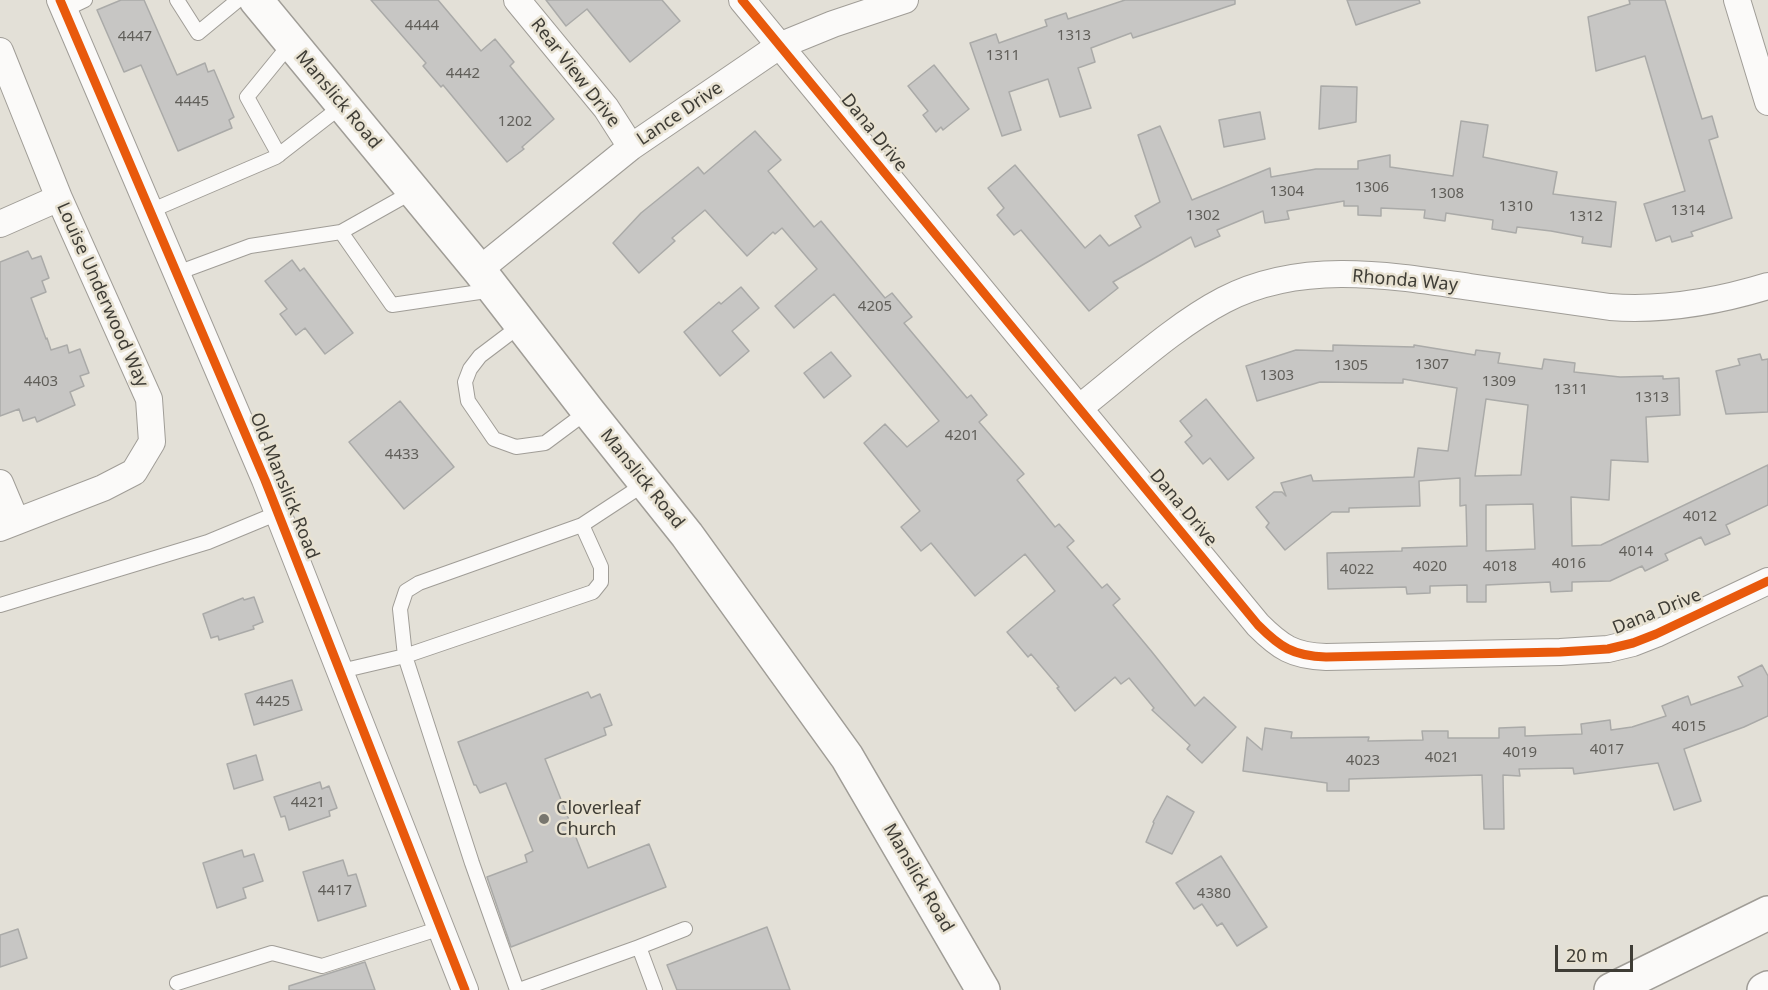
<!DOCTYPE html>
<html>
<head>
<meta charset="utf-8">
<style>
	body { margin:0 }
	#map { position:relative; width:1768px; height:990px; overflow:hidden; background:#e3e0d7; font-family:"Noto Sans",sans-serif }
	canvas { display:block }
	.scale { position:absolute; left:1555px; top:945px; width:78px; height:27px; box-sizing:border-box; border:3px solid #3f3d36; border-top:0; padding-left:8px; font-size:18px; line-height:21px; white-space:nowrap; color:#3f3d36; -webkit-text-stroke:4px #e8e2d2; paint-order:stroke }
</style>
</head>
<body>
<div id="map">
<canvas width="1768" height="990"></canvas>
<div class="scale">20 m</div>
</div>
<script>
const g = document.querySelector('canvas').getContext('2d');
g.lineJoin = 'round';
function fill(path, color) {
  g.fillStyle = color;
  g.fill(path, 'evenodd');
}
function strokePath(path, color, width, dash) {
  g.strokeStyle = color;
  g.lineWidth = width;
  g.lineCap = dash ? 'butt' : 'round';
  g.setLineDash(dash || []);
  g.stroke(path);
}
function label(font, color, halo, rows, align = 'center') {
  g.font = font + ' "Noto Sans",sans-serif';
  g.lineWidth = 5;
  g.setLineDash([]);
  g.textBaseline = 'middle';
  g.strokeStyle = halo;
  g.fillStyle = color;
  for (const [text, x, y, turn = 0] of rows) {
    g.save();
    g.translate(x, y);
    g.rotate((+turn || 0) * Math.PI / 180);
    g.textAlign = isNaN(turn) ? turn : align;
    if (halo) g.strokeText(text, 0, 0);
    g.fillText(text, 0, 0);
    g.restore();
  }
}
const building = new Path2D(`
	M121,0H144L177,75L205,63L208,72L214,70L234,117L229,120L232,128L178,151L141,65L124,72L97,10Z
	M371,0H438L481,51L495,39L514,62L510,66L554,119L522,147L524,149L507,162L443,85L441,87L423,66L426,63Z
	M546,0H662L680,21L630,62L587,9L566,26Z
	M1125,0H1235V4L1133,38L1131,33L1091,48L1095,62L1078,68L1091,108L1060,117L1048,79L1009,92L1021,130L1002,136L970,43L996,34L999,43L1047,26L1045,20L1066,13L1068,19Z
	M1347,0H1419L1420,3L1356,25Z
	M1629,0H1665L1702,119L1712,116L1718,137L1709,140L1732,218L1691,232L1693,236L1672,242L1670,236L1656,241L1644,204L1685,191L1645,56L1596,71L1588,17L1630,4Z
	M934,65L969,109L943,130L941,127L936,132L923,115L928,111L908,86Z
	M1321,86L1357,87L1356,122L1319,129Z
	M1260,112L1265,139L1224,147L1219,120Z
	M1461,121L1488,125L1483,157L1557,172L1553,194L1616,202L1611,247L1582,243L1583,237L1551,231L1517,227L1516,233L1492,229L1493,220L1446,213L1445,221L1424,218L1425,210L1381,208V216L1358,215V206H1344V201L1287,211L1289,219L1265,223L1263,211L1217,230L1220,236L1195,247L1191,237L1113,282L1118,288L1089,311L1021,230L1014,235L997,215L1004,208L988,188L1015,165L1085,248L1100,235L1109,246L1141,227L1135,216L1160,202L1138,135L1160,126L1192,200L1270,168L1271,177L1316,169H1358V161L1390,155V167L1453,176Z
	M755,131L781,160L768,171L814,227L821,221L885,298L892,293L912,317L904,323L967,398L971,395L987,415L979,422L1024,474L1017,480L1055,527L1059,524L1074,541L1067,547L1102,588L1107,584L1120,599L1113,605L1152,652L1195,706L1204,697L1236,727L1202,763L1187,749L1190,745L1152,710L1154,708L1129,678L1121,684L1115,677L1075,711L1057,688L1059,687L1031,654L1028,657L1007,632L1055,591L1025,554L975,596L931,543L921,551L901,527L920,511L864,443L885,424L907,447L939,421L834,294L794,328L775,306L817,269L782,228L775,234L773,232L747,256L705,210L672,238L675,241L639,273L613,243L641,213L698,167L704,174Z
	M28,251L32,259L41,256L49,278L42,281L46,292L31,298L46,339L47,338L51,350L67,345L69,353L80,349L89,373L80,376L84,386L70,392L75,405L37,422L35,417L23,421L19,409L0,416V262Z
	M292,260L300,271L304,268L353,333L325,354L305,328L296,335L280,314L287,309L265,281Z
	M741,287L759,308L732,331L749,351L720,376L684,332L719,302L721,304Z
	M1333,345L1414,347V345L1475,355L1476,350L1500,353L1498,363L1542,369L1544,359L1575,363L1574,372L1620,377L1663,376V379L1679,378L1680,415L1646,417L1648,462L1611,460L1609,500L1571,497L1572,546L1601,545L1768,465V505L1726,525L1730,534L1705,545L1701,537L1665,554L1668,560L1645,571L1642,566L1610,581L1572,582V591L1551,592L1550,582L1486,585V602H1467V585L1430,586V593L1407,594L1406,587L1328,589L1327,553L1402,551V548L1467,546L1466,505L1460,506V478L1419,481L1420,506L1349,508V512H1332L1285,550L1266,527L1269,523L1256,507L1274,492H1282L1286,496L1281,483L1311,475L1313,481L1414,477L1418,448L1448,451L1457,388L1403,379V383L1320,382L1257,401L1246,366L1296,350L1333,351ZM1486,399L1528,405L1521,475L1475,476ZM1533,504L1535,549L1486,551V505Z
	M831,352L851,376L824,398L804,373Z
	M1760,354L1762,360L1768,359V412L1726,414L1716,371L1740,365L1738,359Z
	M1206,399L1254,458L1228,480L1210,458L1203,464L1185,442L1192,436L1180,421Z
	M400,401L454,467L404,509L349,442Z
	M254,597L263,622L253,626L254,629L219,640L218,636L211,638L203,614L243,598L244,600Z
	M1762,665L1768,676V716L1744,727L1684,749L1701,801L1674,810L1658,763L1574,774L1573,768L1519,769L1520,776L1503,775L1504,829H1484L1482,775L1349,779V791H1327V783L1243,771L1247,737L1262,750L1265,728L1292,732L1291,738L1369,737L1368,741L1423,740L1422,731H1448V738H1499V728L1525,727V736L1582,734L1581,724L1610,720L1611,730L1632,727L1666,716L1662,706L1688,696L1691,705L1743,686L1738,677Z
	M292,680L302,710L254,725L245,694Z
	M588,692L591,698L600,694L612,725L604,728L606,735L545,759L588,868L649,844L666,887L511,947L487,877L527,862L525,855L533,851L506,783L480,793L476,785H474L458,742Z
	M256,755L263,780L234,789L227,764Z
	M320,782L322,789L329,786L337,808L329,811L330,816L289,830L285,816L281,817L274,797Z
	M1167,796L1194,812L1172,854L1146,842L1154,823L1153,822Z
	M242,850L244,857L254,854L263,881L243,888L246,898L217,908L203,863Z
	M1221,856L1267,927L1237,946L1222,923L1217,926L1202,904L1194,909L1176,883Z
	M343,860L348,876L356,874L366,906L318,921L303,872Z
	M767,927L790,990H677L667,965Z
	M18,929L27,958L0,967V935Z
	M365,962L375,990H289V986Z`);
fill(building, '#c7c6c4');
strokePath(building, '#aaaaa8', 1.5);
const service = new Path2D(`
	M177,0L198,33L238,0
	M64,10L85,0
	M279,155L247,97L291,43
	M150,211L276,157L343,105
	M341,232L414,191
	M177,273L250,246L341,232L392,305L493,290
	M521,325L480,356L470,369L465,382L468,401L494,439L516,447L545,443L588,411
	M0,605L208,542L278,513
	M341,671L405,656L400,609L406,591L419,583L582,525
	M639,947L685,929
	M177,983L272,953L322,966L441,928
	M517,990L472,863L405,656L593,592L601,582V567L582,525L646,483
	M519,990L639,947L655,990`);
const minor = new Path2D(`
	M60,0L265,480L465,990
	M517,0L606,108L631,147
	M742,0L1258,625C1280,647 1293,656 1326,657L1560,652L1608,649L1633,643L1656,634L1768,581
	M1737,0L1768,102
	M0,51L59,198L149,399L152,442L134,472L103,488L0,528
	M0,224L59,198
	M479,270L631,147L779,46L833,24L905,0
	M1079,408C1124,373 1174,326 1224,300C1301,260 1389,275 1470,287C1516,294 1563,300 1610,307C1664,311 1716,302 1768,286
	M0,483L16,521`);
const secondary = new Path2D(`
	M256,0L479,270L588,411L687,535L847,757L983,990`);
const motorway = new Path2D(`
	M1611,990L1768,913
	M1764,990L1768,988`);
strokePath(service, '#a09d97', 16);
strokePath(minor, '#a09d97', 28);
strokePath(secondary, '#a09d97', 36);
strokePath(motorway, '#a09d97', 36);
strokePath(service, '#fbfaf9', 14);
strokePath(minor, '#fbfaf9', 26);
strokePath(secondary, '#fbfaf9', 33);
strokePath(motorway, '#fbfaf9', 33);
strokePath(new Path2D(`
	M60,0L265,480L465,990
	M742,0L1258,625C1280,647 1293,656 1326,657L1560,652L1608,649L1633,643L1656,634L1768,581`), '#e8590c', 9);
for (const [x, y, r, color] of [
	[544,819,6,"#78766e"]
]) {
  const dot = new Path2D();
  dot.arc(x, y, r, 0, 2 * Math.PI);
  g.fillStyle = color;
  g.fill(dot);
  strokePath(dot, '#e8e2d2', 2);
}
label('15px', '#615f5a', null, [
	["4444",422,26],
	["1313",1074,36],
	["4447",135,37],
	["1311",1003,56],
	["4442",463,74],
	["4445",192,102],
	["1202",515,122],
	["1306",1372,188],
	["1304",1287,192],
	["1308",1447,194],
	["1310",1516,207],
	["1314",1688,211],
	["1302",1203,216],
	["1312",1586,217],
	["4205",875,307],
	["1307",1432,365],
	["1305",1351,366],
	["1303",1277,376],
	["4403",41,382],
	["1309",1499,382],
	["1311",1571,390],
	["1313",1652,398],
	["4201",962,436],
	["4433",402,455],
	["4012",1700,517],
	["4014",1636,552],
	["4016",1569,564],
	["4020",1430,567],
	["4018",1500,567],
	["4022",1357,570],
	["4425",273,702],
	["4015",1689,727],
	["4017",1607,750],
	["4019",1520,753],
	["4021",1442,758],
	["4023",1363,761],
	["4421",308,803],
	["4417",335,891],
	["4380",1214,894]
]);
label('18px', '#3f3d36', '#e8e2d2', [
	["Rear View Drive",575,73,52],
	["Manslick Road",338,100,50],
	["Lance Drive",680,114,-34],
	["Dana Drive",874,133,51],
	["Rhonda Way",1405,281,5],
	["Louise Underwood Way",102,295,66],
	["Manslick Road",642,479,51],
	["Old Manslick Road",284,486,68],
	["Dana Drive",1183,508,50],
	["Dana Drive",1657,612,-22],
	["Manslick Road",918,878,60]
]);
label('18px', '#3f3d36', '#e8e2d2', [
	["Cloverleaf",556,809],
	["Church",556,830]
], 'left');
</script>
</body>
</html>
